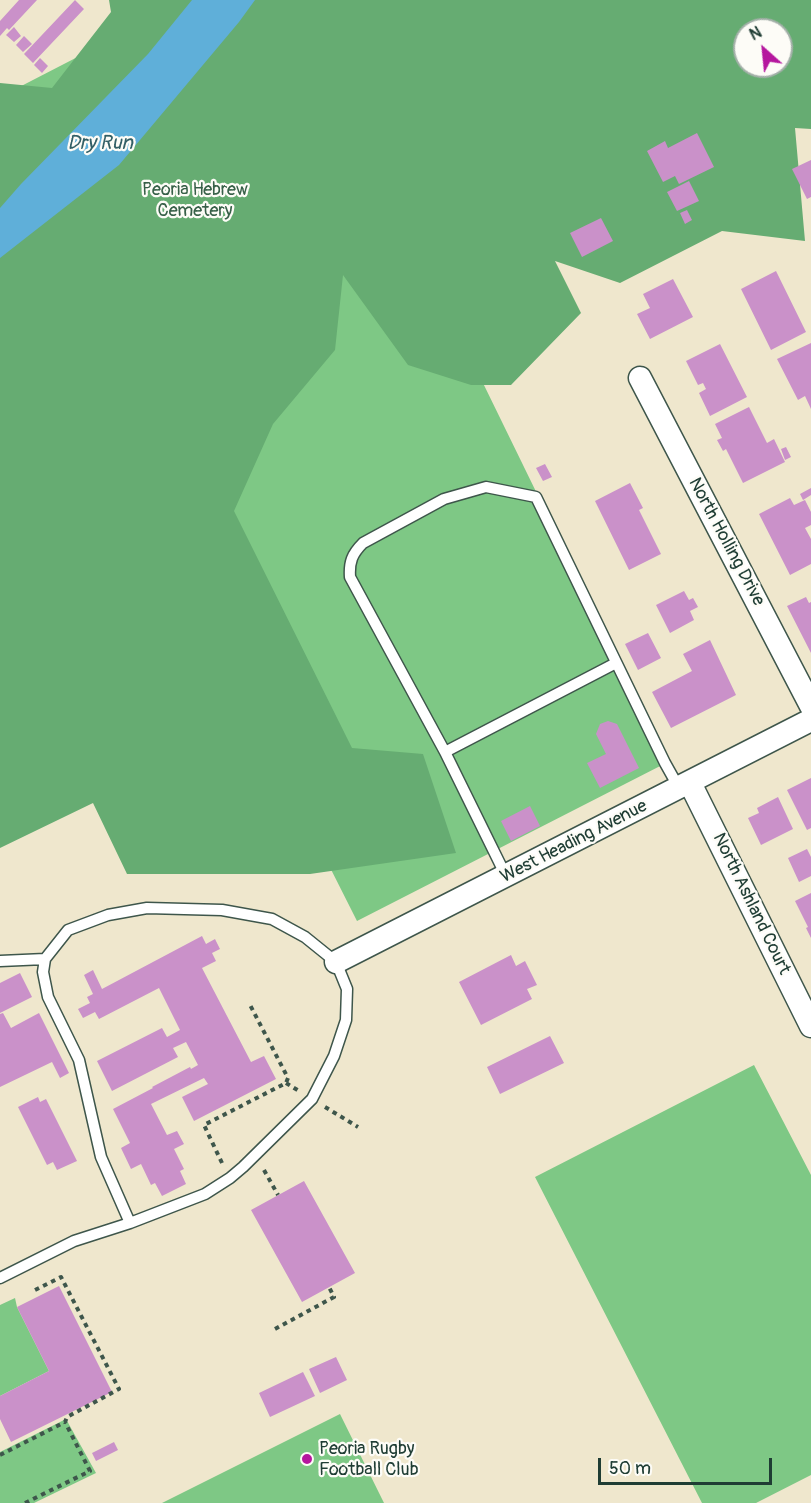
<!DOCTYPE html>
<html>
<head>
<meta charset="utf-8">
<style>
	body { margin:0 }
	#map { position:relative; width:811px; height:1503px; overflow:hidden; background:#efe7cd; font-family:Pangolin,sans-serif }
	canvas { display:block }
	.north { position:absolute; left:733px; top:18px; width:60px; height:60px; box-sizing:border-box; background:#fdfcf7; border:2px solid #a4b0a9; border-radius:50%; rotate:333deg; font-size:16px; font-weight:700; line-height:24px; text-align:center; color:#1f3d34 }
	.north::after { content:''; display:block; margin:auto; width:21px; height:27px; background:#b5179e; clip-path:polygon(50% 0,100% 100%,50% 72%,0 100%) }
	.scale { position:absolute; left:598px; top:1458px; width:174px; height:27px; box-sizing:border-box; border:3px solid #1f3d34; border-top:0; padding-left:8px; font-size:18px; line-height:21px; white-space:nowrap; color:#1f3d34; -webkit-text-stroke:4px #fdfcf7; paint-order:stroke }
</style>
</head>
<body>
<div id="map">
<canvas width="811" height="1503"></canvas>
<div class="north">N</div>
<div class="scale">50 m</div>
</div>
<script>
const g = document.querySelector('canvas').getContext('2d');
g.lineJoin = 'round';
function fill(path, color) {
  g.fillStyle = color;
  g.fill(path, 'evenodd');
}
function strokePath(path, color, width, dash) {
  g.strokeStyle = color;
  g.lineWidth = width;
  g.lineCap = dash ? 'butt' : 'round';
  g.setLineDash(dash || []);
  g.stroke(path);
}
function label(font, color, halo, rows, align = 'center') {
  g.font = font + ' Pangolin,sans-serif';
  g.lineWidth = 4.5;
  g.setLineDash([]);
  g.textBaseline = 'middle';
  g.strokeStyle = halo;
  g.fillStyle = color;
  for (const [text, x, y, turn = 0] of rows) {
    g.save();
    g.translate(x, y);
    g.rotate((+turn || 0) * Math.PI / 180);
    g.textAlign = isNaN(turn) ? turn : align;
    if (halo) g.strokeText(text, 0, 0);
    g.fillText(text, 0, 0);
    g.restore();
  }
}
fill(new Path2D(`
	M188,0H296L668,762L357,921L0,213V97Z
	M754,1065L811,1175V1475L756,1503H702L535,1177Z
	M15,1298L17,1307L49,1371L0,1396V1305Z
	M340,1414L384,1503H162Z
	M66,1419L96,1473L34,1503H0V1452Z`), '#7ec885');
fill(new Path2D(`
	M109,0H811V129L795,128L805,241L722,231L620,283L555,261L581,313L511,385H471L408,365L343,275L335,350L273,424L234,511L352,748L423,754L456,853L310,874H127L93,803L0,848V83L52,88L111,12ZM745,30H781V66H745Z`), '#66ac72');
fill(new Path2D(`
	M192,0H255L239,22L119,165L0,258V208L21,184L148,54Z`), '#5fafd9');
fill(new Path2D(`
	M19,0H37L9,30L7,28L0,36V21Z
	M75,0L84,9L33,63L24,54Z
	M14,27L21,36L14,42L6,35Z
	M24,36L32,44L23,52L16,45Z
	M40,58L48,66L42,73L34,65Z
	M697,133L714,167L679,184L675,176L663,182L647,151L665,141L668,148Z
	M811,160V197L807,199L792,169Z
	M689,181L699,201L677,211L667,192Z
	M687,210L692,220L685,224L680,213Z
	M601,218L613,241L582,257L570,233Z
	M776,271L806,332L771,350L741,289Z
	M673,279L693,317L650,339L637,314L650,308L643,294Z
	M811,343V409L805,396L798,400L777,359Z
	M720,344L747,397L710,416L699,393L706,389L703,383L698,385L686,361Z
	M749,407L767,443L774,439L785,462L743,483L726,449L723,451L717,440L722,438L715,424Z
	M786,447L791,457L785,460L781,449Z
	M545,464L552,477L543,481L536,468Z
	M630,483L643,508L639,510L661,554L629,570L595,501Z
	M811,488V495L803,500L800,494Z
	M790,498L794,505L805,500L811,512V525L805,528L811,539V564L790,575L759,514Z
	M684,591L689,600L693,598L698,607L690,611L694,620L670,633L656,605Z
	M806,597L809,603L811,602V653L787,606Z
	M648,633L661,658L638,670L625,644Z
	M710,640L736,695L671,728L652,692L692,671L683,654Z
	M608,721L617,724L639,768L600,788L587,763L606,754L596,734L600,724Z
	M811,778V828L807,830L787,790Z
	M778,797L793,829L761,845L748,818L759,813L757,808Z
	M530,806L540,826L511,841L501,821Z
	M807,849L811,857V876L799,882L788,858Z
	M811,893V938L806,928L808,927L795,901Z
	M202,936L206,944L215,939L220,949L212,953L216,961L202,968L251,1062L264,1056L276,1079L194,1121L182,1097L208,1084L204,1078L151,1104L167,1135L177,1131L184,1144L174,1149L184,1169L180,1171L186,1184L162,1196L155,1183L151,1185L141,1164L131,1169L121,1148L130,1143L113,1109L153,1088L152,1087L190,1067L191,1069L198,1065L186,1042L173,1048L178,1057L112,1091L97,1061L162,1028L167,1037L180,1030L159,988L99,1019L95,1012L83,1018L78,1009L90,1003L87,997L93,994L84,975L93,970L102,989Z
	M511,955L516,966L525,961L537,985L527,989L532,999L481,1025L459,982Z
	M20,973L32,997L0,1013V983Z
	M3,1013L11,1028L39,1013L69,1073L60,1078L52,1062L0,1087V1014Z
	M550,1036L564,1063L500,1094L487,1067Z
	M38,1097L40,1102L46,1099L77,1161L57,1170L53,1162L47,1165L18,1107Z
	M304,1181L355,1273L302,1302L251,1210Z
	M59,1286L112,1392L11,1442L0,1419V1396L49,1371L17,1307Z
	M336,1357L347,1380L320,1393L309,1369Z
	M303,1372L315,1396L270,1417L259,1393Z
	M114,1442L118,1450L96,1461L92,1453Z`), '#ca91c9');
const lane = new Path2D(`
	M445,752L616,663
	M506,876L445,752L350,577C349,562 352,554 363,543L444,499L486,487L536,497L665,763L679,788
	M0,961L45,959
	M0,1278L74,1241L130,1223L205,1194L230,1178L243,1167L312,1099L334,1056L346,1020L347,989L336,962L305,937L272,919L222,910L147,908L108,915L68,930L45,959L43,972L48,997L79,1060L101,1157L130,1223`);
const street = new Path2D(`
	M640,378L811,706
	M690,783L811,1026
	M336,962L811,720`);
strokePath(lane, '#3e564b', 13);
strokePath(street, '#3e564b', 25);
strokePath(new Path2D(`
	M286,1083L299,1091
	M325,1107L358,1127
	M222,1163L204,1125L286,1083L288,1078L249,1003
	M264,1170L278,1195
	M275,1329L334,1297L329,1287
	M0,1455L65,1422L67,1417L119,1389L61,1277L33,1291
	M25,1503L90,1471L65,1422`), '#3e564b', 4, [4.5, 4.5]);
strokePath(lane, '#fff', 10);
strokePath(street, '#fff', 22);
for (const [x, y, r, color] of [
	[307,1459,6,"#b5179e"]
]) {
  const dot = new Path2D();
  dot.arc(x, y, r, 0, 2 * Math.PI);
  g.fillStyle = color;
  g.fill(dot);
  strokePath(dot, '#fdfcf7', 2);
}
label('18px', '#376048', '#fdfcf7', [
	["Peoria Hebrew",195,190],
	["Cemetery",195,211]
]);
label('18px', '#1f3d34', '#fdfcf7', [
	["North Holling Drive",726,542,62],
	["West Heading Avenue",574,842,-27],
	["North Ashland Court",751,904,64]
]);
label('18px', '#1f3d34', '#fdfcf7', [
	["Peoria Rugby",319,1449],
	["Football Club",319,1470]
], 'left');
label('italic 20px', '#325f66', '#fdfcf7', [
	["Dry Run",100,144]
]);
</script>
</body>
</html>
